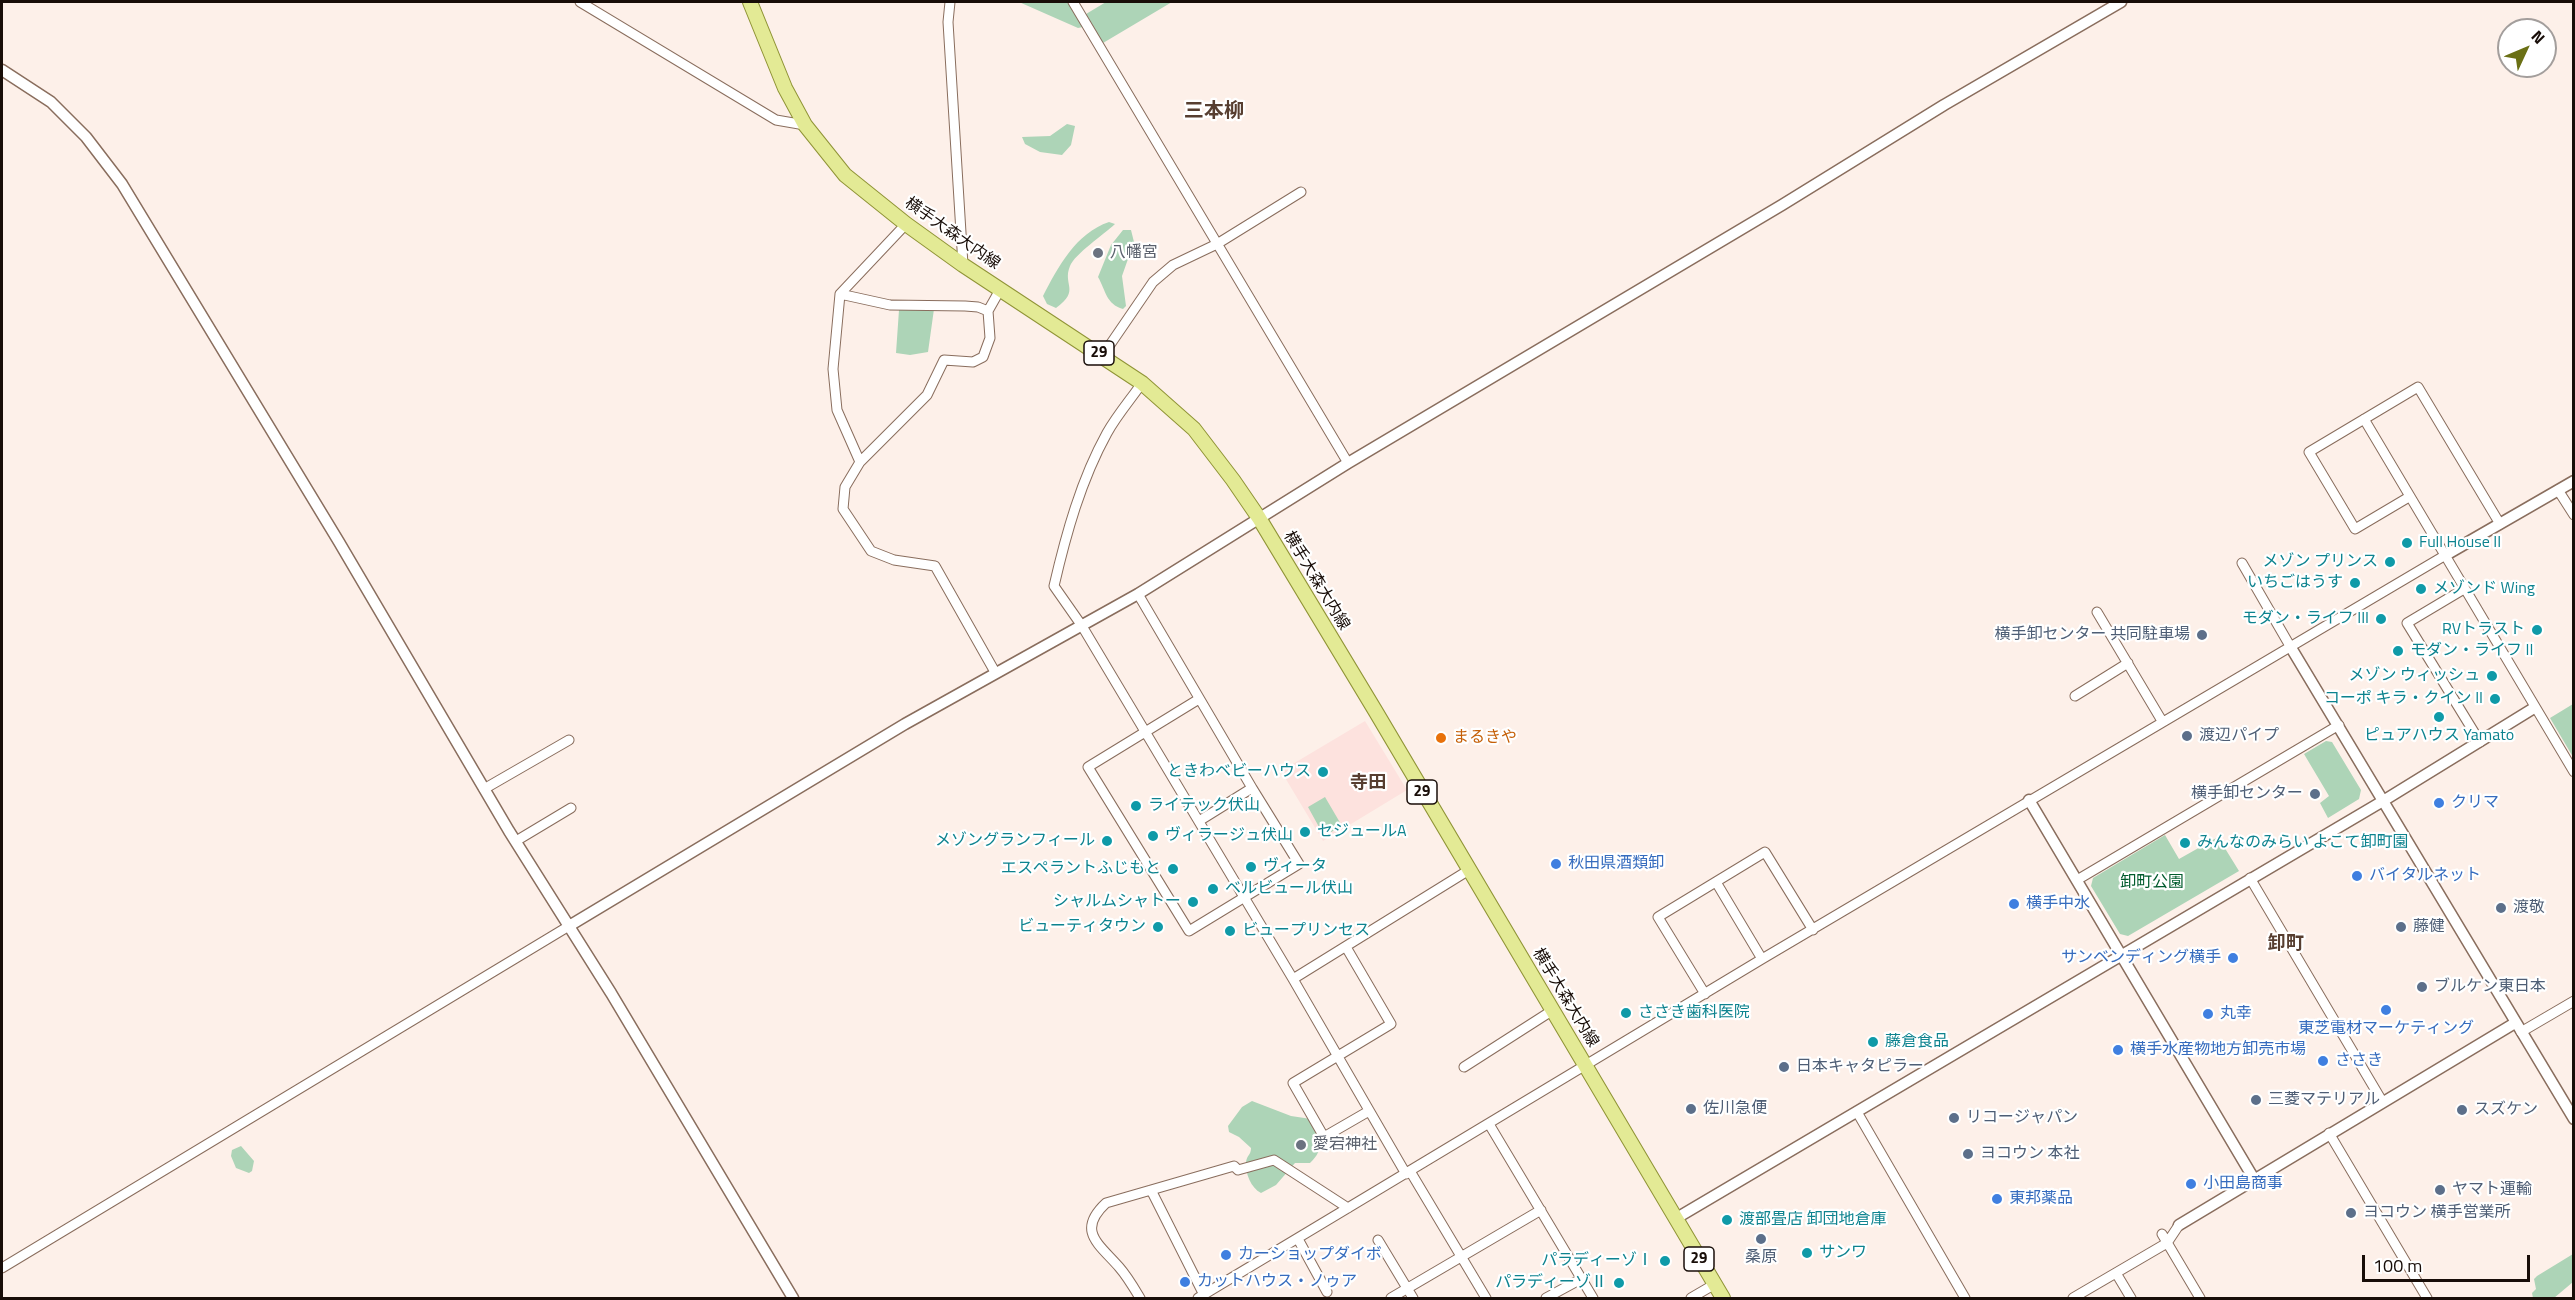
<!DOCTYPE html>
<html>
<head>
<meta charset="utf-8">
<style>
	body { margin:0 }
	#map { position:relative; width:2575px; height:1300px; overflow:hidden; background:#fdf0e9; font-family:"Titillium Web",sans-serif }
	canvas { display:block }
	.frame { position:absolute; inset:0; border:3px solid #180d08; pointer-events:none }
	.north { position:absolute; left:2497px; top:18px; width:60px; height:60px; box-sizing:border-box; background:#fff; border:2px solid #a39e9c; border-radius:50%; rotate:46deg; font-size:16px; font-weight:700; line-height:24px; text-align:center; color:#180d08 }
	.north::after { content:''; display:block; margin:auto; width:21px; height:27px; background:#6b7015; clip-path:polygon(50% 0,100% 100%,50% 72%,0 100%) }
	.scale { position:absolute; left:2362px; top:1255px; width:168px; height:27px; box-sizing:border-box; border:3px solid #180d08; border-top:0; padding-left:8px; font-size:18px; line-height:21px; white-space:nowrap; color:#180d08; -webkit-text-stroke:4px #fff; paint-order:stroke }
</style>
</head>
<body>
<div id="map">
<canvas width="2575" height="1300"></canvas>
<div class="frame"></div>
<div class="north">N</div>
<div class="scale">100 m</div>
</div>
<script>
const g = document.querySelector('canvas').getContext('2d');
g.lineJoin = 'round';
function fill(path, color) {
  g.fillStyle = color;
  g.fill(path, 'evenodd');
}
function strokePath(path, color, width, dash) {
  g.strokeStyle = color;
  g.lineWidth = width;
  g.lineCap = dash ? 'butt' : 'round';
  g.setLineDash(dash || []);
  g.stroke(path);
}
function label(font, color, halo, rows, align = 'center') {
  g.font = font + ' "Titillium Web","Noto Sans JP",sans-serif';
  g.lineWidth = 4.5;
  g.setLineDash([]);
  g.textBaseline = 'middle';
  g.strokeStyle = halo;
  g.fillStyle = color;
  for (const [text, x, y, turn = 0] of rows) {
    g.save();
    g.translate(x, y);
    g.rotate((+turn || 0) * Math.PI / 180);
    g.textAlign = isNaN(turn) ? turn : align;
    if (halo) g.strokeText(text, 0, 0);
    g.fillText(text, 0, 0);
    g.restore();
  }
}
fill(new Path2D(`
	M1365,721L1407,790L1323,841L1281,771Z`), '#fde2de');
fill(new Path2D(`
	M1019,2H1068L1083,27L1078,28Z
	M1106,2H1172L1103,43L1086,14Z
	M1067,124L1075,126L1071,145L1062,155L1040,152L1025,144L1022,137L1050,136Z
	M1109,222L1115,224C1103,235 1075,254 1070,266C1062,285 1081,290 1056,308L1047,304L1043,296C1058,267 1076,233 1109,222Z
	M1123,230H1131L1134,242L1122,276L1126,306L1123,309C1106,304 1106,291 1098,277L1111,245Z
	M934,309L928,352L910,355L896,353L899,310Z
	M2573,704V757L2550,718Z
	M2326,741L2332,742L2361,790L2359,799L2328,818L2320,803L2329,796L2304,754Z
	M1325,797L1342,826L1324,836L1308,807Z
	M2165,835L2179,859L2218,837L2239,871L2128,936L2120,934L2091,886L2093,878Z
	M1252,1101L1291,1116L1311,1119C1320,1137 1326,1148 1310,1163H1295L1276,1185L1261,1193C1251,1188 1245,1173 1246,1162C1247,1155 1251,1155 1251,1148L1239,1137L1229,1132L1228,1126L1242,1107Z
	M241,1146L254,1161L252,1171L249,1173L236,1168L231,1156L232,1150Z
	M2573,1254V1282L2554,1298H2533L2532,1293L2536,1289L2534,1279L2537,1276Z`), '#add4b7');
const minor = new Path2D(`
	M580,2L776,120L805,125
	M950,2L948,22L963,265
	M1073,2L1348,463
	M906,224L840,294L833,369L837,410L860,462L845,487L843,509L871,551L894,560L935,566L995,672
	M840,294L890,305L965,306L978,307L988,311
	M1103,355L1153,282L1173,265L1217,244L1301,192
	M1142,383C1131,399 1117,415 1107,433C1081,480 1066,534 1054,586L1082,626L1293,979L1406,1174
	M2364,419L2574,772
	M860,462L927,395L944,360L973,362L983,357L990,338L988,311L1001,288
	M2558,490L2574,515
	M2409,497L2355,529L2309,452L2418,387L2500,524
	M2242,563L2290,646
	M2464,589L2407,623L2480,742
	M1138,594L1252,788
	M2097,612L2162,721
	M2075,696L2128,663
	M484,789L569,740
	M1199,821L1252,788L1299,864L1189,931L1088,767L1199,699
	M516,841L571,808
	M2250,878L2382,1101
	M2077,880L2339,725
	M1716,882L1762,959
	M1346,947L1391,1024L1293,1083L1324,1137L1369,1111
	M1293,979L1469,870
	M1705,994L1658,917L1765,852L1813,930
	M2521,1032L2574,1001
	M1464,1067L1553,1010
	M1857,1112L1965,1298
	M1489,1124L1593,1298
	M2329,1133L2427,1298
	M1410,1171L1486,1298
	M1151,1190L1204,1295
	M2162,1234L2200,1298
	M1298,1239L1327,1292
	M1378,1240L1413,1298
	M2,1268L569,926
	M2116,1273L2131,1298
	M1140,1298C1134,1288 1127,1276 1119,1267C1099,1244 1076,1231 1106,1203L1234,1166L1238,1170L1274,1160L1348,1208
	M1198,1298L1762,959L2444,556
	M1391,1298L1541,1210
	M1546,1298L1581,1279
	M1691,1298L1715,1284
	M2073,1298L2167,1243L2179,1225`);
const tertiary = new Path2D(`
	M2,70L51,102L86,137L122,184L339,542L509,831L611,993L793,1298
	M2444,556L2574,481
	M2290,646L2574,1119
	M2029,800L2254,1179
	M569,926L905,724L1138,594L1348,463L1782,205L1944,105L2121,2
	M1675,1219L2383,801L2534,708
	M2179,1225L2515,1023`);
const primary = new Path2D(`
	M750,2L785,88L805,125L845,175L906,224L963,265L1142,383L1194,429L1233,480L1259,518L1376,712L1723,1298`);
strokePath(minor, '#896d5d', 11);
strokePath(tertiary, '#896d5d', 13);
strokePath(primary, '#909436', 16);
strokePath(minor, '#fff', 9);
strokePath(tertiary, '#fff', 10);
strokePath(primary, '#e3ea95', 14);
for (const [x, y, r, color] of [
	[1098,253,6,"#6b7280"],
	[2407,543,6,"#0f9aa8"],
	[2390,562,6,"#0f9aa8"],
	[2355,583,6,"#0f9aa8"],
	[2421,589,6,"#0f9aa8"],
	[2381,619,6,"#0f9aa8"],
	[2537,630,6,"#0f9aa8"],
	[2202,635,6,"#5c6f8a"],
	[2398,651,6,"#0f9aa8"],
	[2492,676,6,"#0f9aa8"],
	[2495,699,6,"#0f9aa8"],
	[2439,717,6,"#0f9aa8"],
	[2187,736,6,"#5c6f8a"],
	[1441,738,6,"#e8710a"],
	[1323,772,6,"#0f9aa8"],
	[2315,794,6,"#5c6f8a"],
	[2439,803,6,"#3f7fe0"],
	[1136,806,6,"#0f9aa8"],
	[1305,832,6,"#0f9aa8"],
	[1153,836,6,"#0f9aa8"],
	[1107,841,6,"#0f9aa8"],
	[2185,843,6,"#0f9aa8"],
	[1556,864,6,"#3f7fe0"],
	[1251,867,6,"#0f9aa8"],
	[1173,869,6,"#0f9aa8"],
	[2357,876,6,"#3f7fe0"],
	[1213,889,6,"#0f9aa8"],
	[1193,902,6,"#0f9aa8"],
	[2014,904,6,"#3f7fe0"],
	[2501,908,6,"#5c6f8a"],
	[1158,927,6,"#0f9aa8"],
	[2401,927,6,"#5c6f8a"],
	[1230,931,6,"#0f9aa8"],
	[2233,958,6,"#3f7fe0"],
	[2422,987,6,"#5c6f8a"],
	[2386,1010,6,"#3f7fe0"],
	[1626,1013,6,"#0f9aa8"],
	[2208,1014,6,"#3f7fe0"],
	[1873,1042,6,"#0f9aa8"],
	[2118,1050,6,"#3f7fe0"],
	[2323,1061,6,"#3f7fe0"],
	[1784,1067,6,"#5c6f8a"],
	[2256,1100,6,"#5c6f8a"],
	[1691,1109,6,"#5c6f8a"],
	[2462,1110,6,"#5c6f8a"],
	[1954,1118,6,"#5c6f8a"],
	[1301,1145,6,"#6b7280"],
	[1968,1154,6,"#5c6f8a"],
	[2191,1184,6,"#3f7fe0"],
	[2440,1190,6,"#5c6f8a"],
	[1997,1199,6,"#3f7fe0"],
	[2351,1213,6,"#5c6f8a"],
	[1727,1220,6,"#0f9aa8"],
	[1761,1239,6,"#5c6f8a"],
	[1807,1253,6,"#0f9aa8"],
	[1226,1255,6,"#3f7fe0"],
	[1665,1261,6,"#0f9aa8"],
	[1185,1282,6,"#3f7fe0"],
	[1619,1283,6,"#0f9aa8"]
]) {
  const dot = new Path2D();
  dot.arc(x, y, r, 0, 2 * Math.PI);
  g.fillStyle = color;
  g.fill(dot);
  strokePath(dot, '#fff', 2);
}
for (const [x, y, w] of [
	[1099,353,30],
	[1422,792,30],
	[1699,1259,30]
]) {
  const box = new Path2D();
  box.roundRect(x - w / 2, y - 12, w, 24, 4.5);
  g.fillStyle = '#fff';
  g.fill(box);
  strokePath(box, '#180d08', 1.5);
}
label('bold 15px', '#180d08', null, [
	["29",1099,353],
	["29",1422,792],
	["29",1699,1259]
]);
label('16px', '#180d08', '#fff', [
	["横手大森大内線",952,234,35],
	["横手大森大内線",1316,581,59],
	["横手大森大内線",1565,998,59]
]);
label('16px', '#5b616d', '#fff', [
	["八幡宮",1110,253],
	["愛宕神社",1313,1145]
], 'left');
label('16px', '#0d838f', '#fff', [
	["Full House II",2419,543],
	["メゾン プリンス",2378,562,"right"],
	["いちごはうす",2343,583,"right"],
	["メゾンド Wing",2433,589],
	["モダン・ライフ III",2369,619,"right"],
	["RVトラスト",2525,630,"right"],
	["モダン・ライフ II",2410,651],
	["メゾン ウィッシュ",2480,676,"right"],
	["コーポ キラ・クイン II",2483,699,"right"],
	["ピュアハウス Yamato",2439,736,"center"],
	["ときわベビーハウス",1311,772,"right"],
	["ライテック伏山",1148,806],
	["セジュールA",1317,832],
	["ヴィラージュ伏山",1165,836],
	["メゾングランフィール",1095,841,"right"],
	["みんなのみらい よこて卸町園",2197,843],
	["ヴィータ",1263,867],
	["エスペラントふじもと",1161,869,"right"],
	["ベルビュール伏山",1225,889],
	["シャルムシャトー",1181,902,"right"],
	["ビューティタウン",1146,927,"right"],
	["ビュープリンセス",1242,931],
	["ささき歯科医院",1638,1013],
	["藤倉食品",1885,1042],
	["渡部畳店 卸団地倉庫",1739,1220],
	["サンワ",1819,1253],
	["パラディーゾⅠ",1653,1261,"right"],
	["パラディーゾⅡ",1607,1283,"right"]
], 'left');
label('16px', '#4e5e75', '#fff', [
	["横手卸センター 共同駐車場",2190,635,"right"],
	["渡辺パイプ",2199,736],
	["横手卸センター",2303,794,"right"],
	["渡敬",2513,908],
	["藤健",2413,927],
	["ブルケン東日本",2434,987],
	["日本キャタピラー",1796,1067],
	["三菱マテリアル",2268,1100],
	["佐川急便",1703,1109],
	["スズケン",2474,1110],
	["リコージャパン",1966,1118],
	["ヨコウン 本社",1980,1154],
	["ヤマト運輸",2452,1190],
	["ヨコウン 横手営業所",2363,1213],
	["桑原",1761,1258,"center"]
], 'left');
label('16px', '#c56008', '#fff', [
	["まるきや",1453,738]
], 'left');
label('16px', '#366cbe', '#fff', [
	["クリマ",2451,803],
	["秋田県酒類卸",1568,864],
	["バイタルネット",2369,876],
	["横手中水",2026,904],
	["サンベンディング横手",2221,958,"right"],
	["丸幸",2220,1014],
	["東芝電材マーケティング",2386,1029,"center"],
	["横手水産物地方卸売市場",2130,1050],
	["ささき",2335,1061],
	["小田島商事",2203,1184],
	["東邦薬品",2009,1199],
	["カーショップダイボ",1238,1255],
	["カットハウス・ノゥア",1197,1282]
], 'left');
label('16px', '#015b2d', '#fff', [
	["卸町公園",2152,883]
]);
label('bold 18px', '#573e30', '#fff', [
	["寺田",1368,784],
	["卸町",2286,945]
]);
label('bold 20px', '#573e30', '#fff', [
	["三本柳",1214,112]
]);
</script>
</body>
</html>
